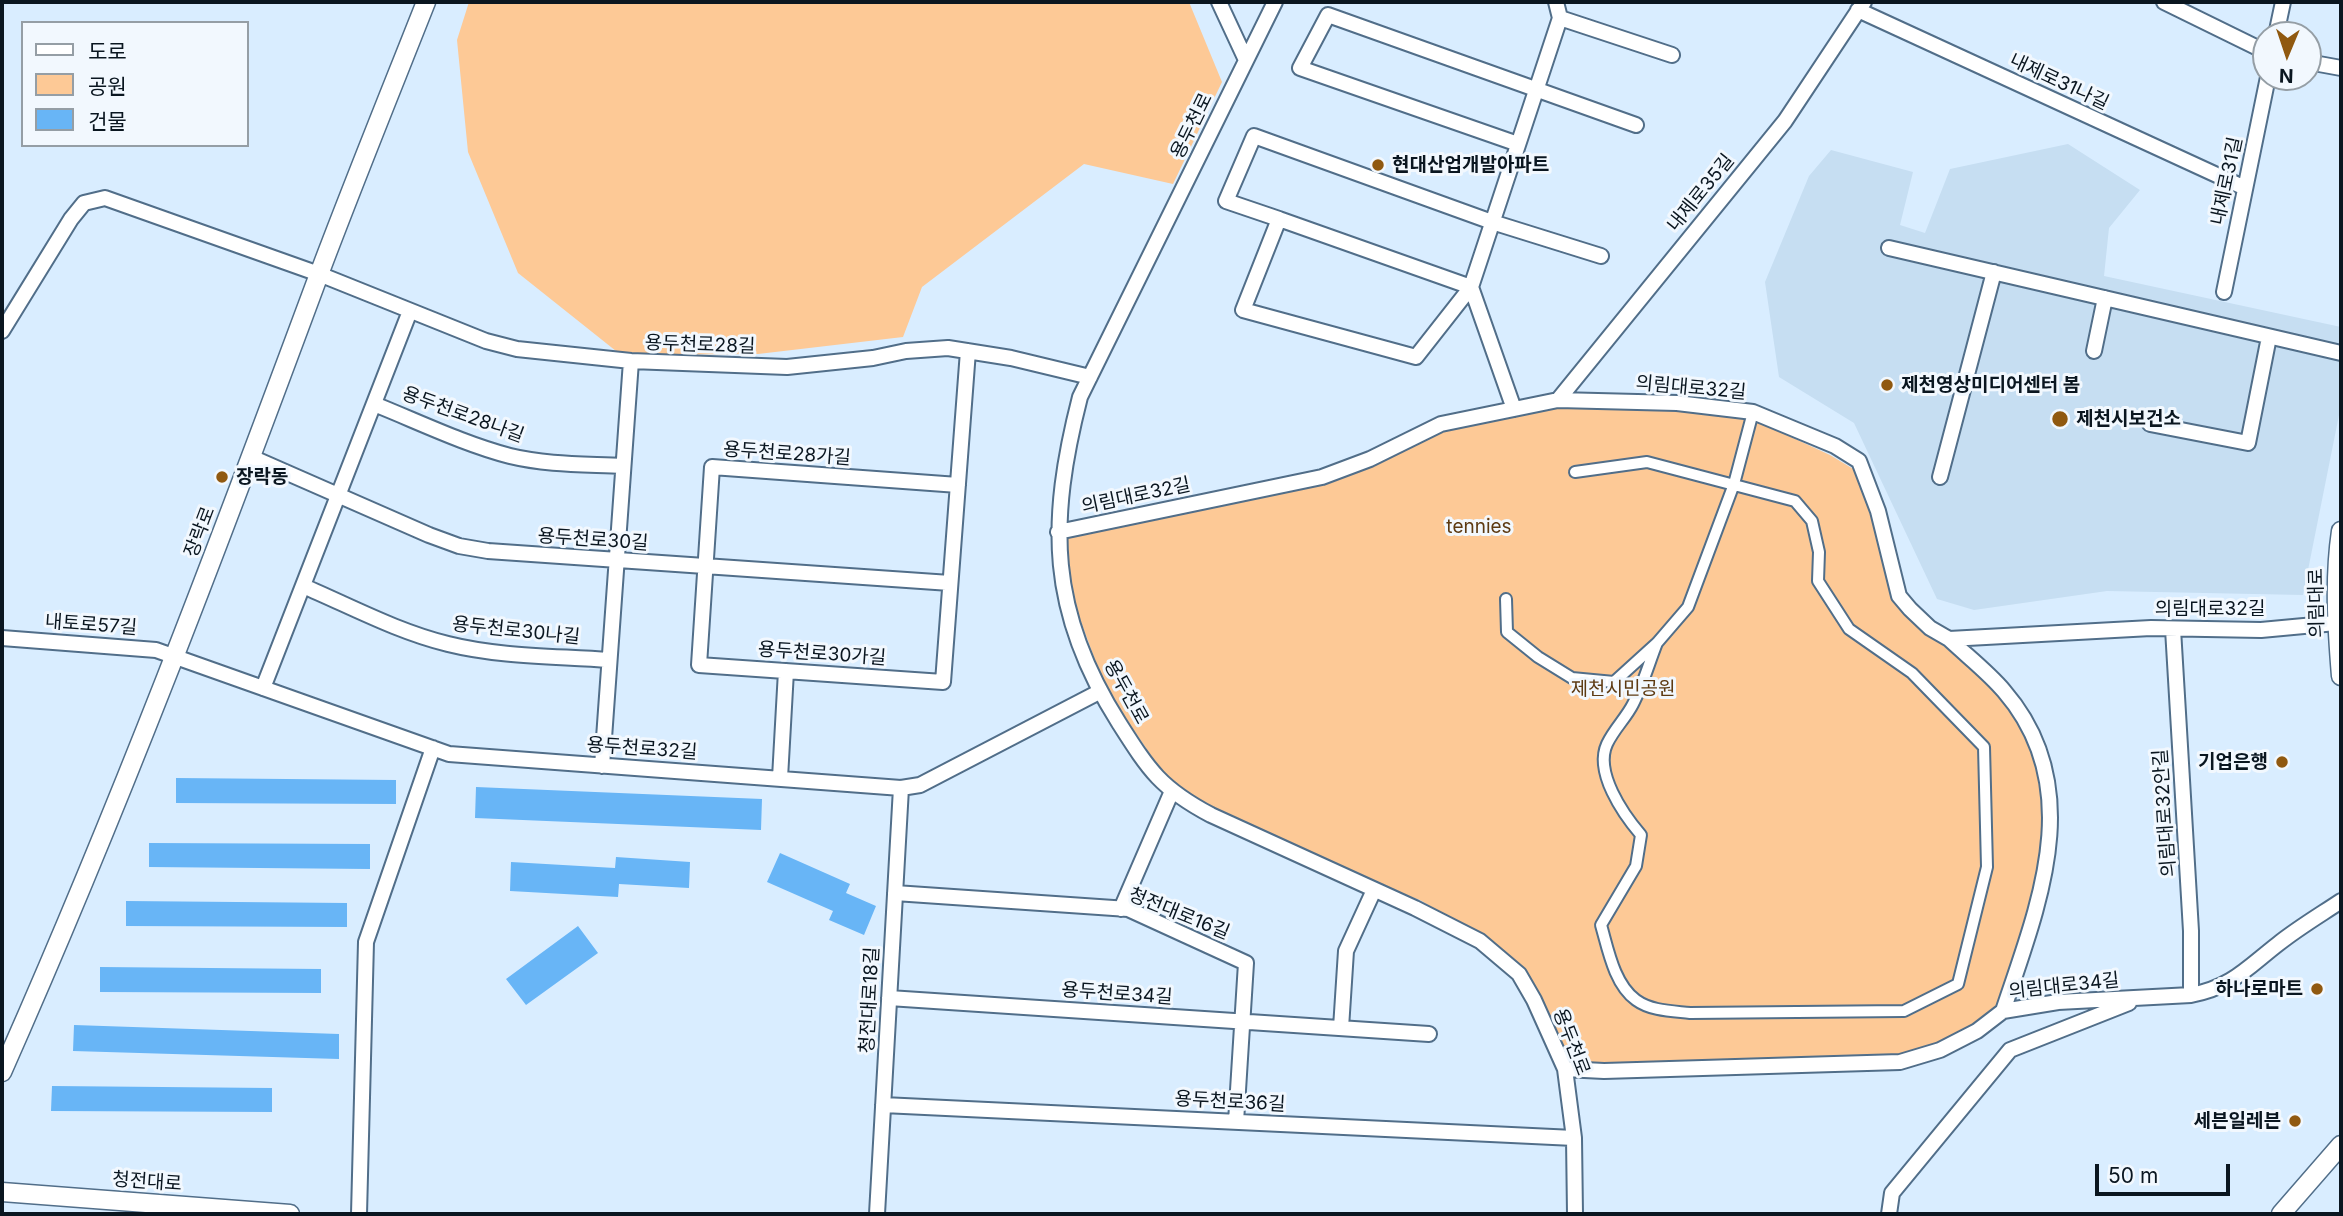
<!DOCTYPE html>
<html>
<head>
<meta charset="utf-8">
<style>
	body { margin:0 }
	#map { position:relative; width:2343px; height:1216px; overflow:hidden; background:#d9edff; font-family:Inter,"Noto Sans KR",sans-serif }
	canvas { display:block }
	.frame { position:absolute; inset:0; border:4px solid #0a1620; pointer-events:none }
	.legend { position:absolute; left:21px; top:21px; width:228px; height:126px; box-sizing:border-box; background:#f2f8fe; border:2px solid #959ea5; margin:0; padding:9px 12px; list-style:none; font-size:21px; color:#0a1620 }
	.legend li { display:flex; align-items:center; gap:14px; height:35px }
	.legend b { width:35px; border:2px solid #959ea5 }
	.north { position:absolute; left:2252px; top:21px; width:70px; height:70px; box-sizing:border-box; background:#f2f8fe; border:2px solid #959ea5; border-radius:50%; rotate:182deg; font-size:19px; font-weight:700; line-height:28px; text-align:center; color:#0a1620 }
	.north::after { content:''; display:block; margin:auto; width:24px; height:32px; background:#905910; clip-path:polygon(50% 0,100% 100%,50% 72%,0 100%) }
	.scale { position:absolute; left:2095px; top:1164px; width:135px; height:32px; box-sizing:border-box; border:4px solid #0a1620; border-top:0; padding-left:9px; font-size:21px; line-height:24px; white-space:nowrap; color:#0a1620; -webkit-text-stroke:5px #f2f8fe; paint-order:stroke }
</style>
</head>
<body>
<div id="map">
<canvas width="2343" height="1216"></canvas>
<div class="frame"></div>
<ul class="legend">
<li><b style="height:9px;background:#fff"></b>도로</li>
<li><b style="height:19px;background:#fdc996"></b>공원</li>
<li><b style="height:19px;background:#68b5f6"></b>건물</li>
</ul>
<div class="north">N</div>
<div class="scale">50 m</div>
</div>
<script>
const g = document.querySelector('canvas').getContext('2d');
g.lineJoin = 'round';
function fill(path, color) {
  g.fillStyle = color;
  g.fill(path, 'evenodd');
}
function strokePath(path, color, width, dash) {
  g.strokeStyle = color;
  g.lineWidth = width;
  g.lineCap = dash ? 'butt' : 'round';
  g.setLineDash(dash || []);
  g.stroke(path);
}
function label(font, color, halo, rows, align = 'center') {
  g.font = font + ' Inter,"Noto Sans KR",sans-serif';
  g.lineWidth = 6;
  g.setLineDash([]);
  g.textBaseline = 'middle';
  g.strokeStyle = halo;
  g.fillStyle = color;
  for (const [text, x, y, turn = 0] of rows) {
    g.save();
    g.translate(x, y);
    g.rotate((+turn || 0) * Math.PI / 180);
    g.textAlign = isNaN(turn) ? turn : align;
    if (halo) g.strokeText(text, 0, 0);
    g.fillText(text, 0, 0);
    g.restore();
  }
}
fill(new Path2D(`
	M2068,144L2140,190L2109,228L2104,276L2341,327V405L2303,595L2107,591L1974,610L1937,599L1854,423L1779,377L1765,282L1809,176L1831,150L1913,172L1900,225L1925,233L1950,169Z`), '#c6def2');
fill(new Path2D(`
	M469,2H1189L1222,82L1173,184L1084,164L922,287L903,337L758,354L621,355L518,273L468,152L457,40Z
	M1558,400L1677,403L1752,419L1830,455L1855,470L1873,520L1896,604L1995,691L2017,720L2037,767L2042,808L2040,857L2031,902L1995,1009L1969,1029L1938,1044L1898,1056L1783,1062L1609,1063L1571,1061L1538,997L1473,932L1420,900L1367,881L1215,810L1166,778L1105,687L1077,611L1072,589L1065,536L1322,477L1441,424Z`), '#fdc996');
fill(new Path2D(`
	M176,778L396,780V804L176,803Z
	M476,787L762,799L761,830L475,818Z
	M149,843L370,844V869L149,867Z
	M780,853L850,884L846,893L876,906L864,935L829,920L833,911L767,882Z
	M616,857L690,862L689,888L619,884L618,897L510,891L511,862L615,868Z
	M126,901L347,903V927L126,926Z
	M578,926L598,953L526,1005L506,979Z
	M100,967L321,969V993L100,992Z
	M74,1025L339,1034V1059L73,1051Z
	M52,1086L272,1088V1112L51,1111Z`), '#68b5f6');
const pedestrian = new Path2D(`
	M1575,472L1647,462L1795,501L1812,521L1819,552L1818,581L1849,629L1912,673L1984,747L1987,867L1958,984L1904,1011L1690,1013C1672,1011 1651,1011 1636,1000C1614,984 1608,949 1601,925L1636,866L1641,835C1623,814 1594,772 1607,744C1614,729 1626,718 1633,704C1643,685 1649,663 1657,643
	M1506,599L1507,632L1538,657L1572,678L1614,682L1657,643L1688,607L1734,484L1753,412`);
const minor = new Path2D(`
	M1219,2L1246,60
	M1275,2L1080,397C1048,522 1048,611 1119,723C1149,770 1160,788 1211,815L1415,908L1480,941L1519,974L1534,1000L1565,1069L1574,1138L1575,1214
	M2164,2L2266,52
	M1858,10L2245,188
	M1560,18L1672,55
	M2276,35L2283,2
	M2308,62L2341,68
	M1518,144L1300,68L1328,15L1636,125
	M1279,219L1226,201L1254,136L1492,222L1601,256
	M1889,248L2341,353
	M1471,287L1279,219L1243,310L1416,357L1471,287L1560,18L1556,2
	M1471,287L1514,409
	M2224,292L2268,77
	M2,331L71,219L84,203L105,198L319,274L486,341L517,349L631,361L787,367L873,358L906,351L948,348L1011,358L1090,377
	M2094,351L2105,298
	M1558,400L1785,121L1864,2
	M374,404C419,422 464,444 510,456C547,465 586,464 623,466
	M2150,424L2248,443L2269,337
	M251,457L429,535L459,546L488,551L950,583
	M1940,477L1994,272
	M958,485L712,467L699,665L943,682L968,351
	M1058,532L1322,477L1370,459L1441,424L1558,400L1677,403L1753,412L1835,446L1859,461L1878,511L1899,596L1910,609L1930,628L1949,639L2151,628L2261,630L2336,623
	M303,586C350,606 398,632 448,644C500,657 556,656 609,660
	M2173,629L2191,931V995
	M2,638L156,650L449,754L901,788L920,785L1099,692
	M1949,639C1967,656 1988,672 2004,691C2088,788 2038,906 2003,1011
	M263,688L410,311
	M602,766L631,361
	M780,778L786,671
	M895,893L1128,909L1246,963L1236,1122
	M1121,909L1172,791
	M889,998L1429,1034
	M1341,1028L1346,951L1374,890
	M1565,1069L1604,1071L1900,1062L1940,1050L1977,1031L2003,1011L2058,1002L2191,995C2232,987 2247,968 2278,944C2298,928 2320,915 2341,901
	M883,1105L1574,1138
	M359,1214L366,942L433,748
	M877,1214L901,788
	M1889,1214L1892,1193L2010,1050L2129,1003`);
const tertiary = new Path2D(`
	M2341,531C2334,579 2337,627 2341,676
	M2,1072C118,811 219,544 318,277C353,184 390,93 426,2
	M2,1192L290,1214
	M2281,1214L2341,1145`);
strokePath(pedestrian, '#516e89', 14);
strokePath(minor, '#516e89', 18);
strokePath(tertiary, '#516e89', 21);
strokePath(pedestrian, '#fff', 10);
strokePath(minor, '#fff', 14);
strokePath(tertiary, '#fff', 18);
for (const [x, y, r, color] of [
	[1378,165,7,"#905910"],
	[1887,385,7,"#905910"],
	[2060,419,9,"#905910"],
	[222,477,7,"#905910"],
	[2282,762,7,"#905910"],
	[2317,989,7,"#905910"],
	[2295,1121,7,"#905910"]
]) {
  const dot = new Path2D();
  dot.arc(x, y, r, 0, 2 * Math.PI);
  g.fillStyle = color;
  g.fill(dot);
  strokePath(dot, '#f2f8fe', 2.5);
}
label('19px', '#0a1620', '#f2f8fe', [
	["내제로31나길",2059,82,25],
	["용두천로",1192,126,-64],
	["내제로31길",2227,181,-78],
	["내제로35길",1701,193,-51],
	["용두천로28길",700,345,2],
	["의림대로32길",1691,388,5],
	["용두천로28나길",463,415,20],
	["용두천로28가길",787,454,4],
	["의림대로32길",1136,496,-12],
	["장락로",200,532,-69],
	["용두천로30길",593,540,4],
	["의림대로",2317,603,-91],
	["의림대로32길",2210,609],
	["내토로57길",91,625,4],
	["용두천로30나길",516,631,6],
	["용두천로30가길",822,654,4],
	["용두천로",1126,692,61],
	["용두천로32길",642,749,4],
	["의림대로32안길",2165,813,-94],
	["청전대로16길",1179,914,22],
	["의림대로34길",2064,986,-6],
	["용두천로34길",1117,994,4],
	["청전대로18길",870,1000,-87],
	["용두천로",1571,1042,69],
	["용두천로36길",1230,1102,3],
	["청전대로",147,1182,4]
]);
label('bold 19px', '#0a1620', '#f2f8fe', [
	["현대산업개발아파트",1392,165],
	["제천영상미디어센터 봄",1901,385],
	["제천시보건소",2076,419],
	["장락동",236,477],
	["기업은행",2268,762,"right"],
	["하나로마트",2303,989,"right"],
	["세븐일레븐",2281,1121,"right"]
], 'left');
label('19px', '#5d3a12', '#f2f8fe', [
	["tennies",1479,527],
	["제천시민공원",1623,689]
]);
</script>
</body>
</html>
